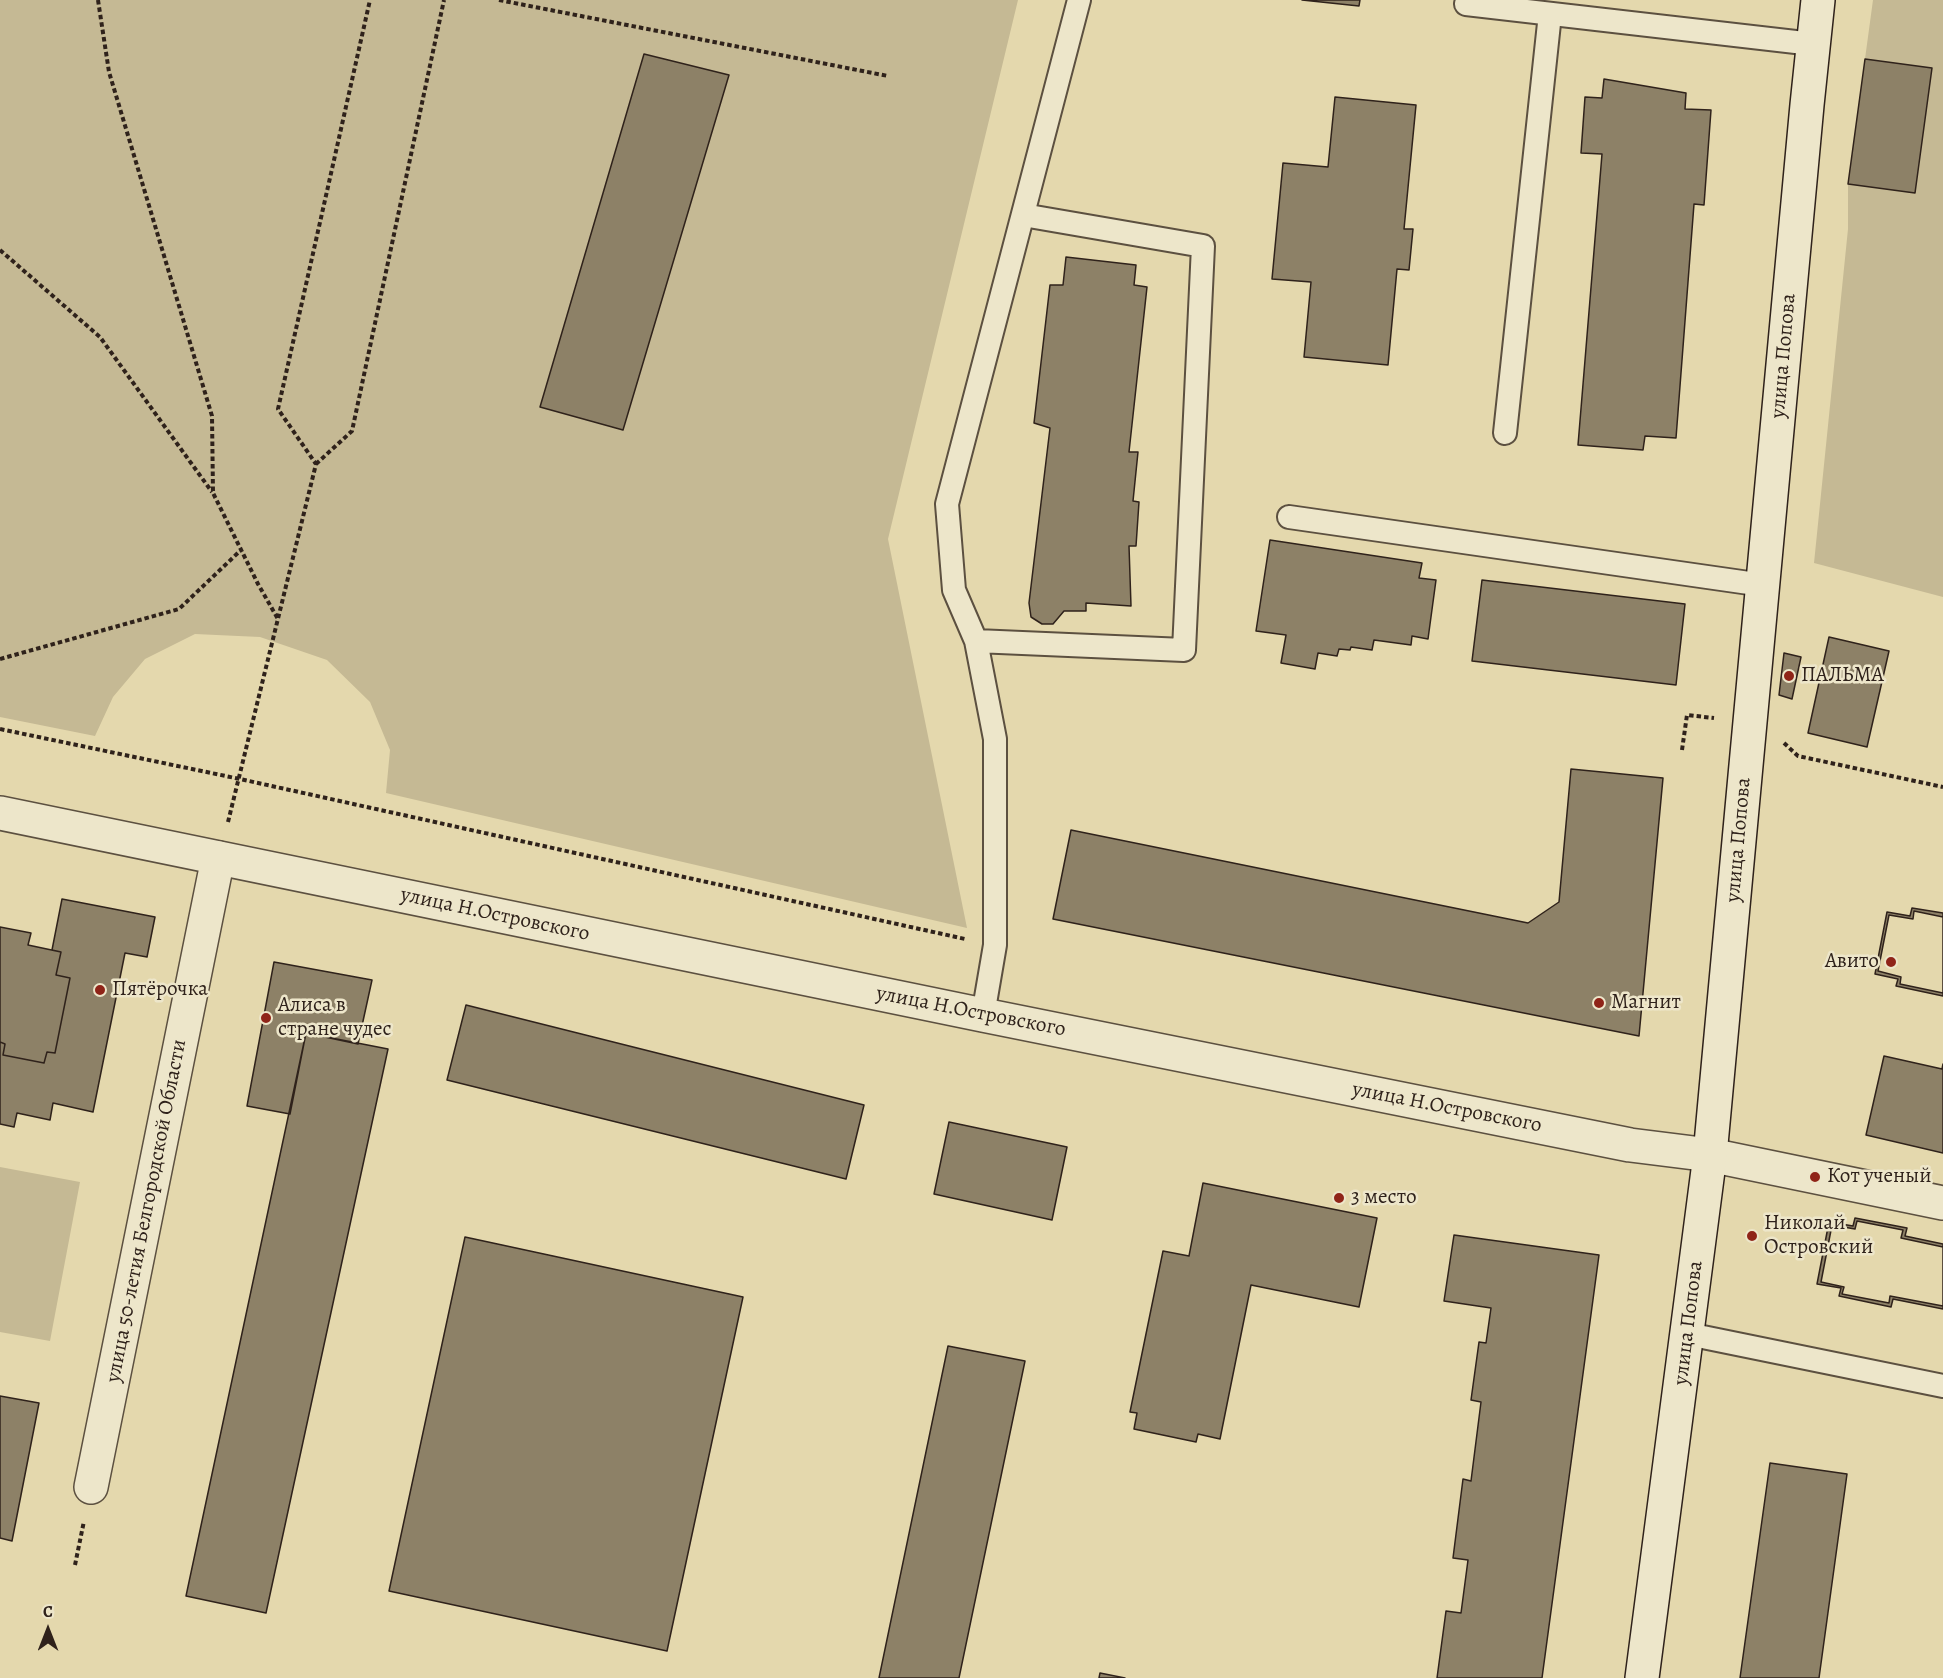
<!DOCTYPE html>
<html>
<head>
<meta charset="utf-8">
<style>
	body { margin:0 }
	#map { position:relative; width:1943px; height:1678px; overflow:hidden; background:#e4d8ad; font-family:Alegreya,serif }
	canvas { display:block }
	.north { position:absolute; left:18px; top:1600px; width:60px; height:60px; -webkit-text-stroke:4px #ede6ca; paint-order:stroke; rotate:0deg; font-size:16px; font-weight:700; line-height:24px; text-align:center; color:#2f221b }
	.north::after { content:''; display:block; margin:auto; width:21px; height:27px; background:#2f221b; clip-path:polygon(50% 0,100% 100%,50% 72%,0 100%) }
</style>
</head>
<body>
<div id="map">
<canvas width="1943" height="1678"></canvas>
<div class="north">С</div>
</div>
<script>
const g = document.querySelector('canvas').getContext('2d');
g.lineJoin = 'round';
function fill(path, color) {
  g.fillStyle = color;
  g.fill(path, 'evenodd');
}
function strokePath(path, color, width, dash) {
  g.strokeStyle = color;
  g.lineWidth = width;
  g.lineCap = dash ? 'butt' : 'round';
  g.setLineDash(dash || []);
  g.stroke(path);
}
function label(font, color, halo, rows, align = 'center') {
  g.font = font + ' Alegreya,serif';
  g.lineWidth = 5;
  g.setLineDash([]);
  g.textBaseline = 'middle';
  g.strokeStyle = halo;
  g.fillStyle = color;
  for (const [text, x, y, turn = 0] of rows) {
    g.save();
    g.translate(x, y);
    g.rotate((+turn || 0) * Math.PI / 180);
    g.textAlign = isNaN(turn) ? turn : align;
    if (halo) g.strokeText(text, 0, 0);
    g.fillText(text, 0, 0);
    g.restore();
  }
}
fill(new Path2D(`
	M0,0H1018L888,539L967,928L386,793L390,750L370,702L327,660L260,637L195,634L145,659L113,697L95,736L0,717Z
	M1873,0H1943V597L1814,563L1848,229V184Z
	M0,1167L80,1182L50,1341L0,1332Z`), '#c5b994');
const building = new Path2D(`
	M1302,0H1360L1359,6Z
	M644,54L729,75L623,430L540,407Z
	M1865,59L1932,68L1915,193L1848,184Z
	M1604,79L1686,93L1685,109L1711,110L1704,205L1694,204L1676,438L1645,436L1643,450L1578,445L1602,154L1581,153L1585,97L1602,98Z
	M1335,97L1416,105L1404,229H1413L1409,270L1397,269L1388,365L1304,357L1311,282L1272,279L1283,163L1328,167Z
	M1066,257L1136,265L1134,285L1147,287L1129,452H1138L1133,501L1139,502L1136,546H1129L1131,606L1086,603V611H1064L1053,624H1042L1031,617L1029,603L1050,428L1034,423L1050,285H1063Z
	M1270,540L1422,563L1419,578L1436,580L1428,639L1412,636L1411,645L1374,640L1372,650L1351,647L1350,650L1339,649L1337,656L1318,653L1315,669L1281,663L1286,635L1256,631Z
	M1482,580L1685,604L1676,685L1472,661Z
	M1829,637L1889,651L1867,747L1808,733Z
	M1784,653L1801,657L1792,699L1779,695Z
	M1571,769L1663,778L1639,1036L1053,919L1071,830L1528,923L1559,902Z
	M62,899L155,917L147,957L125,953L93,1112L53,1103L50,1120L17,1113L14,1127L0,1124V1042L5,1044L3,1055L44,1063L47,1052L55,1053L70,978L56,975L61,952L52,950Z
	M1912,908L1943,913V996L1896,986L1898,979L1875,974L1887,912L1910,916Z
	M1914,911L1943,917V993L1900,984L1901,977L1878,971L1889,915L1913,919Z
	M0,927L31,933L28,945L61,952L56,975L70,978L55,1053L47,1052L44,1063L3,1055L5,1044L0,1042Z
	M274,962L372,980L358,1044L306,1033L290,1114L247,1106Z
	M466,1005L864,1105L846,1179L447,1080Z
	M306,1033L388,1049L266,1613L186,1596Z
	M1884,1056L1942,1069L1943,1064V1153L1866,1135Z
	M949,1122L1067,1147L1052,1220L934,1194Z
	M1203,1183L1377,1218L1359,1307L1251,1285L1220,1439L1198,1434L1196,1442L1134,1429L1137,1413L1130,1412L1163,1251L1189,1256Z
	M1855,1218L1907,1228L1905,1236L1943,1244V1309L1893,1299L1891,1307L1839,1296L1841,1288L1817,1284L1829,1222L1853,1226Z
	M1857,1221L1903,1230L1901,1238L1943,1247V1306L1890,1296L1889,1303L1842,1294L1844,1287L1821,1282L1832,1225L1855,1229Z
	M1454,1235L1599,1255L1542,1678H1437L1446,1611L1461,1613L1468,1560L1453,1558L1463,1479L1471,1481L1481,1402L1471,1400L1479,1342L1486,1343L1491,1308L1444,1301Z
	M465,1237L743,1297L667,1651L389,1591Z
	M948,1346L1025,1361L959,1678H879Z
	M0,1396L39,1403L12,1541L0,1538Z
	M1770,1463L1847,1474L1819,1678H1740Z
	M1100,1673L1125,1678H1099Z`);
fill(building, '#8d8167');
strokePath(building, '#2f221b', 1.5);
const service = new Path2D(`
	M1466,4L1813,44
	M1505,433L1550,14
	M1289,517L1763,585
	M976,641L1184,650L1203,246L1023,215
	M983,1015L995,945V739L976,641L954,590L947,504L1079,0
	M1688,1334L1943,1386`);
const pedestrian = new Path2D(`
	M91,1487L218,858`);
const minor = new Path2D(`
	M0,813L983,1015L1630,1145L1710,1155L1943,1203`);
const secondary = new Path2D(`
	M1642,1678L1710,1155L1807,105L1818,0`);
strokePath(service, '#5c5040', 26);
strokePath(pedestrian, '#5c5040', 36);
strokePath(minor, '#5c5040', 36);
strokePath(secondary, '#2f221b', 36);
strokePath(new Path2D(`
	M98,0L109,72L212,416L213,493L258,584L278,619
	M499,0L888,76
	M0,250L100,337L212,492
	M316,464L352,431L444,0
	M0,659L179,609L241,550
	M0,729L240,779L965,939
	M1784,743L1798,756L1943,787
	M1682,750L1687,715L1714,718
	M228,822L316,464L278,409L370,0
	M75,1565L84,1521`), '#2f221b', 4, [4.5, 3]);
strokePath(service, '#ede6ca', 22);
strokePath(pedestrian, '#ede6ca', 33);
strokePath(minor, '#ede6ca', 33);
strokePath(secondary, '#ede6ca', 33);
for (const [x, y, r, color] of [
	[1789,676,6,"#8f2418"],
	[1891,962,6,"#8f2418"],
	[100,990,6,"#8f2418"],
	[1599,1003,6,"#8f2418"],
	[266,1018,6,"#8f2418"],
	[1815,1177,6,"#8f2418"],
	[1339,1198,6,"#8f2418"],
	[1752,1236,6,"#8f2418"]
]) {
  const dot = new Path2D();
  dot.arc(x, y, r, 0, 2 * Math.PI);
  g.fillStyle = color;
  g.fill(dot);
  strokePath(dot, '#ede6ca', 2);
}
label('21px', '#2f221b', '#ede6ca', [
	["улица Попова",1784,356,-85],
	["улица Попова",1739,840,-85],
	["улица Н.Островского",495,915,12],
	["улица Н.Островского",971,1012,11],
	["улица Н.Островского",1447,1108,11],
	["улица 50-летия Белгородской Области",147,1211,-79],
	["улица Попова",1689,1323,-83]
]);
label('21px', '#2f221b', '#ede6ca', [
	["ПАЛЬМА",1801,676],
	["Авито",1879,962,"right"],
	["Пятёрочка",112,990],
	["Магнит",1611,1003],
	["Алиса в",278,1006],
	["стране чудес",278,1030],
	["Кот ученый",1827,1177],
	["3 место",1351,1198],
	["Николай",1764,1224],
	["Островский",1764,1248]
], 'left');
</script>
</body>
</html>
